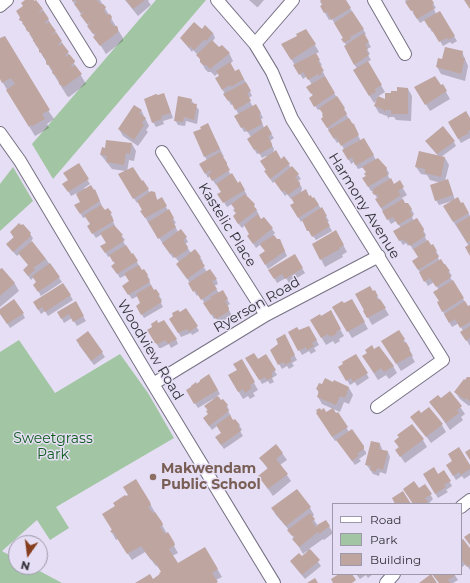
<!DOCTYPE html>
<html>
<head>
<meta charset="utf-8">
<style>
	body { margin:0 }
	#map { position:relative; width:470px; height:583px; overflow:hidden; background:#e5def4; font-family:Montserrat,sans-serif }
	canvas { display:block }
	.legend { position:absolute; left:332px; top:503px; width:130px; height:72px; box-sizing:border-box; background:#e5def4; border:1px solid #9e99aa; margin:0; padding:5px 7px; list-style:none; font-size:12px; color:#34323a }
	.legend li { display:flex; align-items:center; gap:8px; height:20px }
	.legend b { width:20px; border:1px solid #9e99aa }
	.north { position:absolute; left:8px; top:535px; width:40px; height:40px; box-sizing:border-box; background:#e5def4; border:1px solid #9e99aa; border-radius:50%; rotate:194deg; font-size:11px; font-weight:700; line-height:16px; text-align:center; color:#34323a }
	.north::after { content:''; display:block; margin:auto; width:14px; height:18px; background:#863e1f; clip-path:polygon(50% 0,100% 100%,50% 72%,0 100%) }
</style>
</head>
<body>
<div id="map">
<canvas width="470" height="583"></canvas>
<ul class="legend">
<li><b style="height:5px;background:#fff"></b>Road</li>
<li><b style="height:11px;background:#a2c6a3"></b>Park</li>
<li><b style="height:11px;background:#bea5a0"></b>Building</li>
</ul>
<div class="north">N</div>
</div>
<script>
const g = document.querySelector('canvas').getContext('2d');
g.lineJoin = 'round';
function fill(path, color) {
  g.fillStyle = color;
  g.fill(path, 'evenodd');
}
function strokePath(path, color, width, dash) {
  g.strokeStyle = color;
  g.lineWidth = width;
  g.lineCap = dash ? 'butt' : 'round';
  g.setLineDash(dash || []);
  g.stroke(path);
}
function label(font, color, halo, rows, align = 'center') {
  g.font = font + ' Montserrat,sans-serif';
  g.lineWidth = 3;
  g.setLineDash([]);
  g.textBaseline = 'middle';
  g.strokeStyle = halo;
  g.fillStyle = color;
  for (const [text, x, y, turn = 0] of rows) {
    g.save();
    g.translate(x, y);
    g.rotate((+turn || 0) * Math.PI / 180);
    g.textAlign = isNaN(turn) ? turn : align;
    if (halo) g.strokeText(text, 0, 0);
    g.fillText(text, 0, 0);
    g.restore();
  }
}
fill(new Path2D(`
	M156,0H206L53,179L32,144Z
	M13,167L33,201L0,231V184Z
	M19,340L55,393L120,354L148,393L174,438L56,507L69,528L50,540L37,520L2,551L16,559V567H32L62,583H0V352Z`), '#a2c6a3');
fill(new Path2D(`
	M27,0H32L42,9L86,84L69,97L67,96L59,83L29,33L34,36L29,31L28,32L17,12L24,6Z
	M72,0H100L123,38V41L106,54Z
	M125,0H149L148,1L151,5L138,16Z
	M249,0H264L258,7H257Z
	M322,0H345L366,34L364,35L371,47L367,49L370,54L368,55L371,60L367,62L385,92L377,97L386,101L398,92L408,89L412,96L411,121L396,120L394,117H389V119L387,116L379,113L375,106L377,100L374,103L354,71L357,69L345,46L346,45L343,39H344L332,19L329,20L321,6L323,5Z
	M405,0H431L436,8L434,9L436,14L439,12L457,41L452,44L450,42L443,46L434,31L432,32L425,20L420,23Z
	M202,30L213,33L215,38L212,42L219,49L229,53L233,61L230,64L235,73L244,79L252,96L248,98L253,107L259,110L263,118L261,119L264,128L266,127L274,138L270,141L274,149L273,153L280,160L289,165L291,168L292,167L301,179L298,181L302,188L301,193L312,199L314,198L329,221L327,222L332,231L316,240L313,236L311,235L303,220L301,222L292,205L295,203L292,198L291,199L287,194L285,196L275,181L273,183L268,176L267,157L266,156L262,158L259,153L257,154L248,139L251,137L247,131L244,132L236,116L239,115L233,104L231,105L216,78L220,76L218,73L215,76L211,72H208L205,69L198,55L193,50L192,52L181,38Z
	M306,30L319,52L315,54L322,65L320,66L325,76L324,77L347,114H346L361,141L364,139L376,160L386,168L389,173L388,176L394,185L399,182L407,195L402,198L404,203L408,204L414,214L412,217L414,221L416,219L426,235L425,237L427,241L431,246L432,245L439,256L437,257L440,261L445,265L452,276L450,277L468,307H470V346L462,332L463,331L459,323L452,327L438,303L440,301L439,290L434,282L428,286L414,262L419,258L414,249L413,250L410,244L408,246L406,243L403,245L397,236L401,228L396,221L391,224L376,200L377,198L373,191H371L366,183L367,173L364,167L358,169L354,162L351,164L340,141L337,143L322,119L324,114L321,109L318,110L310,98L313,96L308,88L312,85L307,76L303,79L283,45L299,36Z
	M0,40L54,119L47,124L49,128L35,136L0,78Z
	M462,52L468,66L465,81L441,74L437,67L439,60L443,61Z
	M442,85L450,99L430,111L415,87Z
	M166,99L173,118L163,121L164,124L156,127L153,122Z
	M191,100L199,110L197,124L186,121L185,126L178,125L175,120Z
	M141,110L149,126L146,130L148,132L138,146L123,136L119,129Z
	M470,120V138L461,143L449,123Z
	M211,131L224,157H222L229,169L228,170L231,175L238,184L240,183L247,195L245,196L256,209L259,215L257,216L261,221L264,218L272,229L275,233L273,235L277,240L282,245L287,256L268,269L263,260L266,252L261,244L256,248L251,240L250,234L245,225L242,228L236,221L237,214L232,204L227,207L219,194L222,192L217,184L216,185L210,176L208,178L201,165L207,161L195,133Z
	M454,142L456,146L441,157L445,158L449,165L445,181L448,180L450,185L455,200L461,204L463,203L470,216V254L469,246L444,207L452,201L439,205L436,200L441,183L430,180L427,175L421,174L416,167L439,157L429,145Z
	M132,144L136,151L134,161L129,160L127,172L142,182H143L150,193H154L158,201L161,199L176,223L174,224L178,232L186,238L188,242L185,244L191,253L200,257L203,262L201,263L207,272L216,279L218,284L214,286L219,293L222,291L230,304L227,306L231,314V316L219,323L216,318L214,319L199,294L197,296L189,283H190L180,268L179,262L175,257L173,258L148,222L142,212L143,210L138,202L137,203L119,175L125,171L112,169L101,155Z
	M78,165L90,184L84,188L85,189L97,195L102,206H101L104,211L108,209L113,218L112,219L115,226H114L125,240L123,241L131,255L133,254L142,272L144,270L150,280L149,281L154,291L155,290L162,300L160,301L163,307L144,318L137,306L141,304L138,296L132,299L123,286L130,282L126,275L120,278L113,266L115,264L110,256L108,257L102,246L107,243L102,234L96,238L88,226L91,224L86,217L83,218L76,206L81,203L77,193L71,196L64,184L69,181Z
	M23,225L33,238L31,242L46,259L62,282L41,296L37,289V283L34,277L31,280L24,270L29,265L20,253L17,256L7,245L14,238L11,233Z
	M336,232L347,252L342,255L343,257L325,267L313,244Z
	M294,255L305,273L289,283L286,278L277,283L270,270Z
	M2,269L15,284L19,291L0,307V271Z
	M63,284L73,300L48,316L45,311L41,314L34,302Z
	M374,291L389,315L372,325L356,295Z
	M352,300L368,329L352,338L342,321L343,305Z
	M75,303L86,321L77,326L72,318L64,323L59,313Z
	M186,309L199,331L192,335L191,333L181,337L170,319Z
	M0,310L23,314L25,318L10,328L0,312Z
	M330,312L344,336L339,339L340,341L335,344L333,341L326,345L315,327L321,317Z
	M309,327L319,345L314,348L316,351L311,354L309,351L302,355L289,333L299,331Z
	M148,330L176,339L178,344L171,348L169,344L161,348H159Z
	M399,331L413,356L412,357L415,362L401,371L387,348Z
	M88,332L105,357L94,365L79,345Z
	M284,336L297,360L292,363L294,366L289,369L287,366L282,369L271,350L279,344Z
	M374,350L393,366L397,373L389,379L386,375L378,380L368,364Z
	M265,355L277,375L272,378L274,382L270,384L268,381L262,384L247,358L257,360Z
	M356,355L369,378L357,386L355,382L350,385L339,367Z
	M241,360L258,390L253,393L255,396L250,399L248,396L243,399L229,376L238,370Z
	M209,375L220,394L217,396L221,402L227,406L229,410L228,411L231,416L230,417L233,421L239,425L242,430L240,431L243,436L224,449L219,442L222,433L217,426L212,430L207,423L210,414L205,406L213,400V399L198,408L187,391Z
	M470,378V405L469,406L460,399L455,392Z
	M349,388L353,395L349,404L344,402L340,412L322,404L318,397L319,394L317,389Z
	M450,392L465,414L461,417L463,420L450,430L431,402L441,400Z
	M326,414L336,415L338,414L349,432L366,452V454L359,459L361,461L355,465L337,440L335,441L320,417Z
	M421,414L442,425L446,432L431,443L412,417Z
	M423,440L427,447L405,463L396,450L399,448L395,441Z
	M380,444L382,449V450L388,452L390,457L386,474L380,472L379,476L373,474L366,464Z
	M282,453L287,460L280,465L291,481L273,496L259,476L268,469L260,458Z
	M454,461L470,466V475L464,479L462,476L456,480L447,465Z
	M444,472L452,486L446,490L448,492L438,498L424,475L438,476Z
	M424,485L433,499L428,504H414L418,490Z
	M297,490L310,508L314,515L312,517L318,526L326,521L333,533L324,540L323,539L309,549L321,566L305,579L291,562L302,558L308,552L307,551L303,554L289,530L276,515L272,508Z
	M149,502L178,553L172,556L177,565L205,548L222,577L216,580L217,583H137L152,581L162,572L157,566H156L145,552L132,560L118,539L116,540L111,531Z
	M461,541L470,550V570L466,564L461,568Z
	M356,574H373L368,578L366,575L360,579Z
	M433,574H454L458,580L453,583H440Z`), '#0003');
fill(new Path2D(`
	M25,0H34V1L36,0L43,9L39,11L40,13L43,10L49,19L45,22L46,24L49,22L56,31L52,34L53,35L56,32L62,41L58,44L59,46L62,43L69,52L65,55L66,57L69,54L70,55L75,61V62L71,65L72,67L75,65L82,74L64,87L59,84V82L56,76L52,73L53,71L49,66L50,65H47L46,63V60L42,55L43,54L39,52V49L35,44H36L33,41V39L29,33H30L26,30V28L22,23L23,22L19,20L20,17L16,11L23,6L21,3Z
	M72,0H97L100,4H103L106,7L104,11L107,15L110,14L112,17L110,22L114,26H117L118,28V32L100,46L93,37L96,34L95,33L93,34L87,26L90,24L89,23L87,24L80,15L83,13L82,12L81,13L74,4L77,2L75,0L73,2Z
	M126,0H145L133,9Z
	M321,0H346L351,8L331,20L327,12L324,13L320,6L322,5L320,1Z
	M409,0H432L434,3L432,5L434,9L417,19L413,13L414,12L413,10L411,11L405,2Z
	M464,0H470V9Z
	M352,11L364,29L350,37L351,39L344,43L341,39L343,38L334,23Z
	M440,11L455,36L448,40L447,38L439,42L430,27L429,28L424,20Z
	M194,22L202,29L205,25L213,33L206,41L204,40L194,50L190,46L189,48L180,38Z
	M306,29L316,44L291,60L281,44L297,36L296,34Z
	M364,33L369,42L365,44L368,49L366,50L369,55L354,65L344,46Z
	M5,36L50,110L42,114L45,119L32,126L31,125L29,127L6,90L15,84L11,78L2,83L0,79V38Z
	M212,40L219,47L222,45L230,53L210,69L206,65H203L200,62V59L196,55Z
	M445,47L463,51L462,57L465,58L461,74L436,67L438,58L442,59Z
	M316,53L320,60L318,61L324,71L321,72L322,74L319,76L318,74L308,80L303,72L299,75L293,65Z
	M368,61L382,85L375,89L376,92L369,96L353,70Z
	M230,62L235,71L239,69L244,79L231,87L230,85L222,90L215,78L219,76L216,71Z
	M325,76L335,93L314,107L309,98L313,95L312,93L311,94L306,87Z
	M435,76L441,85L443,84L447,91L425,105L414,87Z
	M246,82L251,91L247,93L251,101L235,110L230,100L228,101L223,94Z
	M397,87L408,88V114H391V110H385V112L382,109L374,106L378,96L385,99V93H391V91H397Z
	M164,93L171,113L161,116L162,119L152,123L144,99L156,94L158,95Z
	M178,96L192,99L191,103L197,104L194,120L184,117L183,122L174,121Z
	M337,96L345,108L344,109L347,114L327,128L321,119L323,117L322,114H323L319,108Z
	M256,104L261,113L259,114L262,124L247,132L244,127L241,128L234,116Z
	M134,105L142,110L139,113L146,118L142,123L144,125L134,140L118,129Z
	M466,111L470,118V130L468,131L469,133L458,139L448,122Z
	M349,118L352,123L354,124L359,135L341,146L336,137L334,139L328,130Z
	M208,123L220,149L204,157L193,132L201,129L200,127Z
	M267,125L272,134L268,136L272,144V147L259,154L256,149L254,150L247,139Z
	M443,126L455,141L437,154L425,141Z
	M364,138L374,155L357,165H355L352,157L348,160L342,150Z
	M106,140L132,143L130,154L126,153L124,165L106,162L107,156L100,155L102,147L105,148Z
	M276,150L281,159L284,156L290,164L270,179L264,171L266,170L260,161Z
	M419,151L445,157L441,177L425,173V169L415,167Z
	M220,152L227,163V165L230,170L212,181L208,174L211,172L210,170L205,174L199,164Z
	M378,158L387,168L386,170L388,175L368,187L362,178L366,176L364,174L366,172L362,167Z
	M79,163L89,179L68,192L62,184L68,180L63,173Z
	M292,166L299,174L295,177L298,180L297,182L299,181L300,183V186L288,195L284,190L282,192L274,181Z
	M133,167L142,181L143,180L149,189L133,199L118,174Z
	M232,173L238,183L240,181L245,190L223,203L217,194L221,192L216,184Z
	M391,178L394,184L400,180L404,187L398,191L401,195L381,208L375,199L379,197L376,194L374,195L372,192L373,191V189Z
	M448,179L453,195L435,201L430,185Z
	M91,185L94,190L95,189L100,201L80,214L74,205L80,202L76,194Z
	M306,189L309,196L311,195L312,198L314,197L319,205L298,218L290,205L294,203L291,198Z
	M151,191L155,192L157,200L162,197L167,206L145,218L140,211L142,210L137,201Z
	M245,194L255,204L254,206L257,210L238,224L233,216L236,213L233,210L235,209L231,204Z
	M458,197L461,203L463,202L469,213L453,222L443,206Z
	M403,199L405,203H408L412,209L410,211L413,216L398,225L393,217L387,220L382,211Z
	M101,205L105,210L108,208L112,213L110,214L114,221L92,234L87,226L90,224L84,215Z
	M322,207L327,216L325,217L330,226L312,237L309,231H307L302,220Z
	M169,209L174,218L172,220L176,227L158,239L148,222Z
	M258,214L261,219L264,217L273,228L253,244L247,236L249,234L244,225Z
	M470,216V241L467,243L456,224Z
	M417,218L424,229L423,232L425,236L410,246L406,241L405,242L403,239L399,241L393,231Z
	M19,223L21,225L23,224L31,233L30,234L31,236L13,252L6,244L14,237L10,232Z
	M114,225L123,235L121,236L124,241L105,253L100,246L106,243L100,233Z
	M181,229L187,237L183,240L188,247L187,250L175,258L172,253L170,254L162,243Z
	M336,230L344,245L339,248L340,249L320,260L312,244Z
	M274,235L277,239H280L285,251L265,265L259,255L265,251L260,245L261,243Z
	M428,240L431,245L433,244L437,251L435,252L439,257L418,270L412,261L418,257L413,249Z
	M32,241L46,259L33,268L35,270L28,276L23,270L28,265L18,253Z
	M470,244V256L465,247Z
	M126,245L132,254L133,253L138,261L117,274L111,266L115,263L114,261L113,262L109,255Z
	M195,249L201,257L199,258L205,266L187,279L176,264Z
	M295,254L303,268L285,279L282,274L274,279L268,270Z
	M441,259L444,264H445L450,271L448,272L451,277L436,287L430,278L424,282L419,272Z
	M50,263L60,277L38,292L33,285L36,282L32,276Z
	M139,265L142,270L144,269L148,275L147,276L150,282L128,295L122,286L129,281L125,275V273Z
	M2,268L15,283L0,296V269Z
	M210,269L217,279L212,281L217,289L201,300L195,290L193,292L188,283Z
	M453,280L464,298L442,312L437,302L439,301L433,292Z
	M63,283L71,295L45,312L42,307L38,310L33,302Z
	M151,285L154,290L156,289L160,295L158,296L162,302L141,315L136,306L140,303L136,294Z
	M370,286L373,291L375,290L378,296L376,297L378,300L380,299L386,308L367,318L363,311L364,310L355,294Z
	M223,290L228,299L225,301L229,308L228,312L216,319L213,314L211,315L203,303L211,299L210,297Z
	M14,299L24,313L7,324L0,314V309Z
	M352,299L365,322L347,332L332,307L342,301L344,303Z
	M76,301L84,316L73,322L69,314L61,319L57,312Z
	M465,301L468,306L470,305V322L460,328L455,319L449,323L444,314Z
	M186,308L198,326L189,332L187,329L178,333L169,319L173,316L172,313L178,310L180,312Z
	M331,310L341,329L336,332L337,334L330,337L328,334L321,338L310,320L320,314L321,316Z
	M157,320L158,323L164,320L177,339L168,344L165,340L158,344L155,343L147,330L152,327L151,324Z
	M309,326L317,340L312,343L314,346L307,350L306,347L298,351L288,332L297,327L299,330Z
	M470,326V338L466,341L460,332Z
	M399,330L405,339L403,341L404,343L406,342L410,349L409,350L412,355L396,364L381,341Z
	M88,331L103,352L91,361L76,340Z
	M285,334L295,355L290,358L292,361L285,365L284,362L278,365L270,350L278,344L276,339Z
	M372,345L374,349L379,346L394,366L384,372L381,368L374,373L362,356L367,353L365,350Z
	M254,353L258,359L266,354L276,370L271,373L273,377L267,380L265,377L259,380L245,358Z
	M356,354L368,373L353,382L351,378L346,381L338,367L343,364L342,362Z
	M242,359L255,382L250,385L252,388L245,393L243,389L238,392L228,375L237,370L233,364Z
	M209,374L218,390L194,404L186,390L191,387V386L196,382L197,384L200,381V380Z
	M467,377H470V401L466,398L465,400L454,392L464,379L465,380Z
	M325,378L333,382L334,380L349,387L345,398L340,396L336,405L317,397L319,391L316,389L319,383L322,384Z
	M450,391L462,406L457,410L459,413L446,423L429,402L438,395L441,398Z
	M218,396L221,400L223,399L228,405L226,407L229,411L209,426L203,418L208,414L206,411L208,410L204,406Z
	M429,407L443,424L426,437L410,417L419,410L421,413Z
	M320,408L321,410L324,408L326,412L333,408L336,413L338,412L348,427L332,437L316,413L317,412L316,410Z
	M230,415L233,420L235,419L240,425L238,426L241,431L221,445L215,437L221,433L216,425Z
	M412,424L424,439L400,457L395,450L399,447L394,441L399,437L397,435Z
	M352,429L364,446V449L357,454L359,456L352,461L336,440Z
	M371,441L380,443L379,449L388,451L383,470L377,468L376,472L370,470L371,466L365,465Z
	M276,444L283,453L276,459L288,474L268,489L258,476L268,468L259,458Z
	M459,447L470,465V469L461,475L459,472L453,476L446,465L452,461L448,454Z
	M470,449V460L465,452Z
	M434,467L438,474L444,470L451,481L444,485L446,487L435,494L423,474Z
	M136,479L150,502L151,505L148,507L153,513L155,512L162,522L163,525L160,527L165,534L168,532L174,542L175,545L169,549L178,563L205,547L218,569L212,573L218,582L216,583H135L150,574L153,579L160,574L159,573L161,572L156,563L155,564L152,559L151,560L141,546L127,554L113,532L112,533L110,531L112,530L102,514L115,506L113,503L125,495L126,496L128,495L123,487Z
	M414,481L419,488L425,484L432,494L425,498L428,502L425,504H413L403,489Z
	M297,489L311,507L286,526L271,508Z
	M403,491L411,504H395L392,498Z
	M310,513L315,519L312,522L316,527L318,526L317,525L326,520L330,526L319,534L318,532L299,547L292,539L295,537L293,535L292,536L287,530Z
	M470,533V545L464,537Z
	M463,539L470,548V565L467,567L462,560L461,561V540Z
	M310,549L320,560L302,575L290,561L299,553L302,556Z
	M339,574H352L356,580L352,583H333L331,579Z
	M431,574L437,583H419Z
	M432,574H457L448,580L451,583H439Z
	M315,578L318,583H307Z`), '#bea5a0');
const minor = new Path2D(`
	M52,0L90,61
	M217,0L255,44L272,72L292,119L443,360L377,407
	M374,0L405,54
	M0,6L7,0
	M255,44L293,0
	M0,133L20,161L153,384L274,583
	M162,152L266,315
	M153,384L266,315L379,256
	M461,507L470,500
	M386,583L394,574`);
strokePath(minor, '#777184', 14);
strokePath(minor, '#fff', 12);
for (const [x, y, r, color] of [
	[153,477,4,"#8d6e63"]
]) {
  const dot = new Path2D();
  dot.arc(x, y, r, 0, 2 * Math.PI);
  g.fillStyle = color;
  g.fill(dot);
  strokePath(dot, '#e5def4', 1.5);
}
label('14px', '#34323a', '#e5def4', [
	["Harmony Avenue",364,206,58],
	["Kastelic Place",227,225,58],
	["Ryerson Road",257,305,-30],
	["Woodview Road",150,350,59]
]);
label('14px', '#0f5c1e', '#e5def4', [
	["Sweetgrass",53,439],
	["Park",53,455]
]);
label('bold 14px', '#785e54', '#e5def4', [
	["Makwendam",161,469],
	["Public School",161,485]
], 'left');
</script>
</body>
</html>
